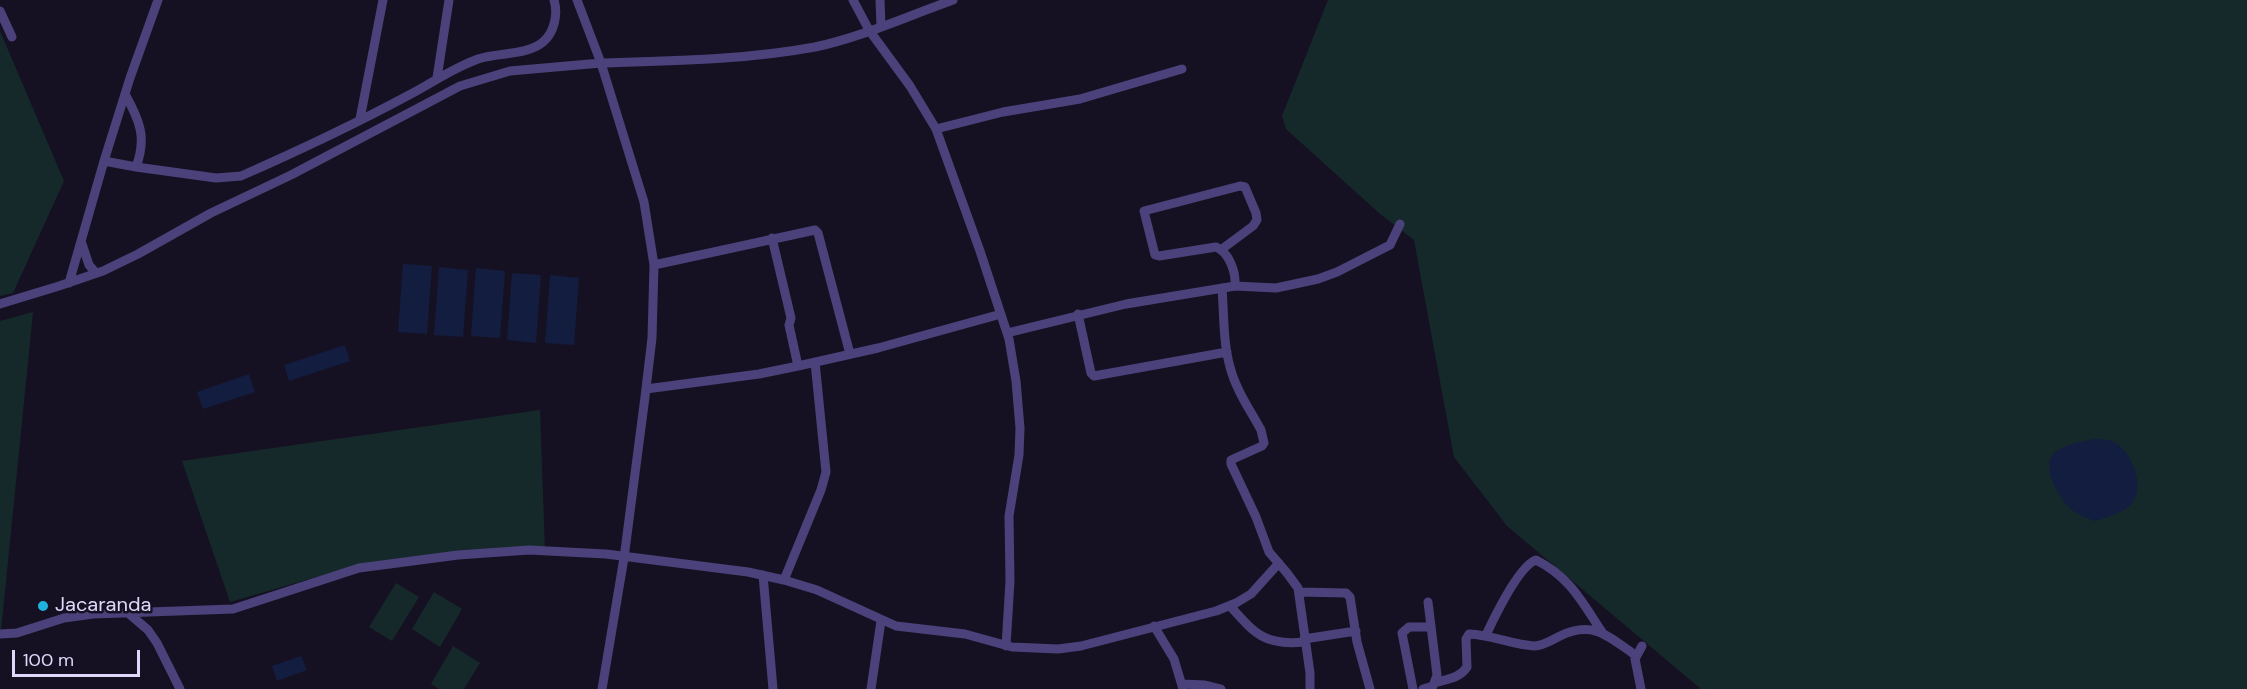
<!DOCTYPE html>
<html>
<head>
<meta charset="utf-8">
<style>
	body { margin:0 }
	#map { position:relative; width:2247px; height:689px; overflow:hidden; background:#161122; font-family:"DM Sans",sans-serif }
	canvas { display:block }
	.scale { position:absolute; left:12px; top:650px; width:128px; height:27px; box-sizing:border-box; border:3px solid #e0d8fa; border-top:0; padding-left:8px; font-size:18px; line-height:21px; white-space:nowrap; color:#e0d8fa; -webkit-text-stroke:4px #161122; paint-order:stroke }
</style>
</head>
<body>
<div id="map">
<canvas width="2247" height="689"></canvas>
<div class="scale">100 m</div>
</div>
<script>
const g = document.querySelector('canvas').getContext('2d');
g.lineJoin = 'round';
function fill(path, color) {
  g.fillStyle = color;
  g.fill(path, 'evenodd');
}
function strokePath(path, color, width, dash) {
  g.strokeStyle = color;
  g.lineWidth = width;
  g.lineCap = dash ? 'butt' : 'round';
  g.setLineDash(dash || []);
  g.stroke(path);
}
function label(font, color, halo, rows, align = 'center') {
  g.font = font + ' "DM Sans",sans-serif';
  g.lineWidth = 5;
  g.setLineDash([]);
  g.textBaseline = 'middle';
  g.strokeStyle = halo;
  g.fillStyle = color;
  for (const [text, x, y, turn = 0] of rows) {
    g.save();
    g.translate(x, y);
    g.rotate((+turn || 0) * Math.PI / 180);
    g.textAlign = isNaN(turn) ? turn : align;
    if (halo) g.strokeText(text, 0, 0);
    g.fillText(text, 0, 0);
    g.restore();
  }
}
fill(new Path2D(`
	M1328,0H2247V689H1701L1507,526L1454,457L1414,240L1379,213L1286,129L1282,116Z
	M0,31L64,181L13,293L0,296Z
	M33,312L1,631H0V321Z
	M540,410L545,551L355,566L230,602L182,461Z
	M396,583L419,597L392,641L369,627Z
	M434,592L462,609L440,647L412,629Z
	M453,646L480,663L464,689H439L431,684Z`), '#15292b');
fill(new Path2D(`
	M403,264L432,266L427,334L398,332Z
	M439,267L468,270L463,337L434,335Z
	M476,268L505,271L500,338L471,336Z
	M512,273L541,275L536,343L507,340Z
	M550,275L579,278L574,345L545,343Z
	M345,345L350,361L289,381L284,365Z
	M249,374L255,392L203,409L197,392Z
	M2094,439C2103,439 2110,439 2117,444C2133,455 2145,486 2132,503C2127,511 2104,519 2094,521C2085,517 2073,513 2066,504C2057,493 2041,465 2054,453C2064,444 2082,442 2094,439Z
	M301,656L307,670L277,681L272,666Z`), '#131d40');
strokePath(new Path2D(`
	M853,0L869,30L910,86L936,129L980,251L1009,339L1016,381L1020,428L1019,455L1009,516L1010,581L1006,646
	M880,0L881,26
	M0,11L12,37
	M437,78L449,0
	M360,119L383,0
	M936,129L1003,112L1080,99L1182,69
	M104,161L136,167C147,138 140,121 125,94
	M136,167L216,178L241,176C298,151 355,124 409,95C432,83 453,68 478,59C499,52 526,56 543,42C555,32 558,13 554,0
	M772,238L791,318L789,325L798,366
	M81,241L89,265L96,273
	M1222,249L1253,226L1257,220L1256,213L1245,187L1240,186L1144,211L1155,255L1159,256L1216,247C1229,252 1236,272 1235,286
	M654,265L815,230L818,233L850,354
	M69,283L104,161L130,78L158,0
	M1222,288C1224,314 1223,342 1230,367C1236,390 1250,410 1261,430L1264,443L1262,446L1231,460V464L1256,517L1269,552L1287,573L1298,588L1310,673V689
	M0,304L59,286L103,271L138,254L211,213L291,175L460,86L510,71L601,63L577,0
	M1078,314L1091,373L1094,376L1227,352
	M1007,333L1126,304L1235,286L1276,288L1318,279L1337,272L1390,245L1400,224
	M646,389L759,374L798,366L878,348L1001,314
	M763,575L773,689
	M784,580L821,490L826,472L815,362
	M1299,592L1346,593L1350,597L1357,642L1370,689
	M1230,606C1255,634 1265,646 1304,642
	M127,612L148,630L157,643L180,689
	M1154,626L1174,659L1183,689
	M0,634L17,633L64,618L93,614L233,609L359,568L458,555L529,550L606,554L748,572L784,580L817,590L896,626L965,634L1012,647L1058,649L1081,646L1216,611L1236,603L1251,594L1279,563
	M1486,635C1494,618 1519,566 1536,560C1570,577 1582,602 1602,632
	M1304,639L1356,631
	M1435,683C1447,679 1460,678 1467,667L1466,639L1469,634C1492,635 1513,645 1534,646C1543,646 1552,640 1560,636C1593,620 1608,636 1635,655
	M1182,684L1205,685L1221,689
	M602,689L624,558L645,397L652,338L654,265L644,202L601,63C672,61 745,60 815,47C862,37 908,16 953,0
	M871,689L881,621
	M1413,689L1402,633L1409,627H1431
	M1423,689L1433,686L1437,675L1428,602
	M1641,689L1635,659L1642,646`), '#4c427b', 9);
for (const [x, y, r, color] of [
	[43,606,6,"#1fb2df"]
]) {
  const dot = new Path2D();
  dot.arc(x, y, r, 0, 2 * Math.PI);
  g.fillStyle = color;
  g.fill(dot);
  strokePath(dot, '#161122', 2);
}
label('20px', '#e0d8fa', '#161122', [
	["Jacaranda",55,606]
], 'left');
</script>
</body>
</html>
